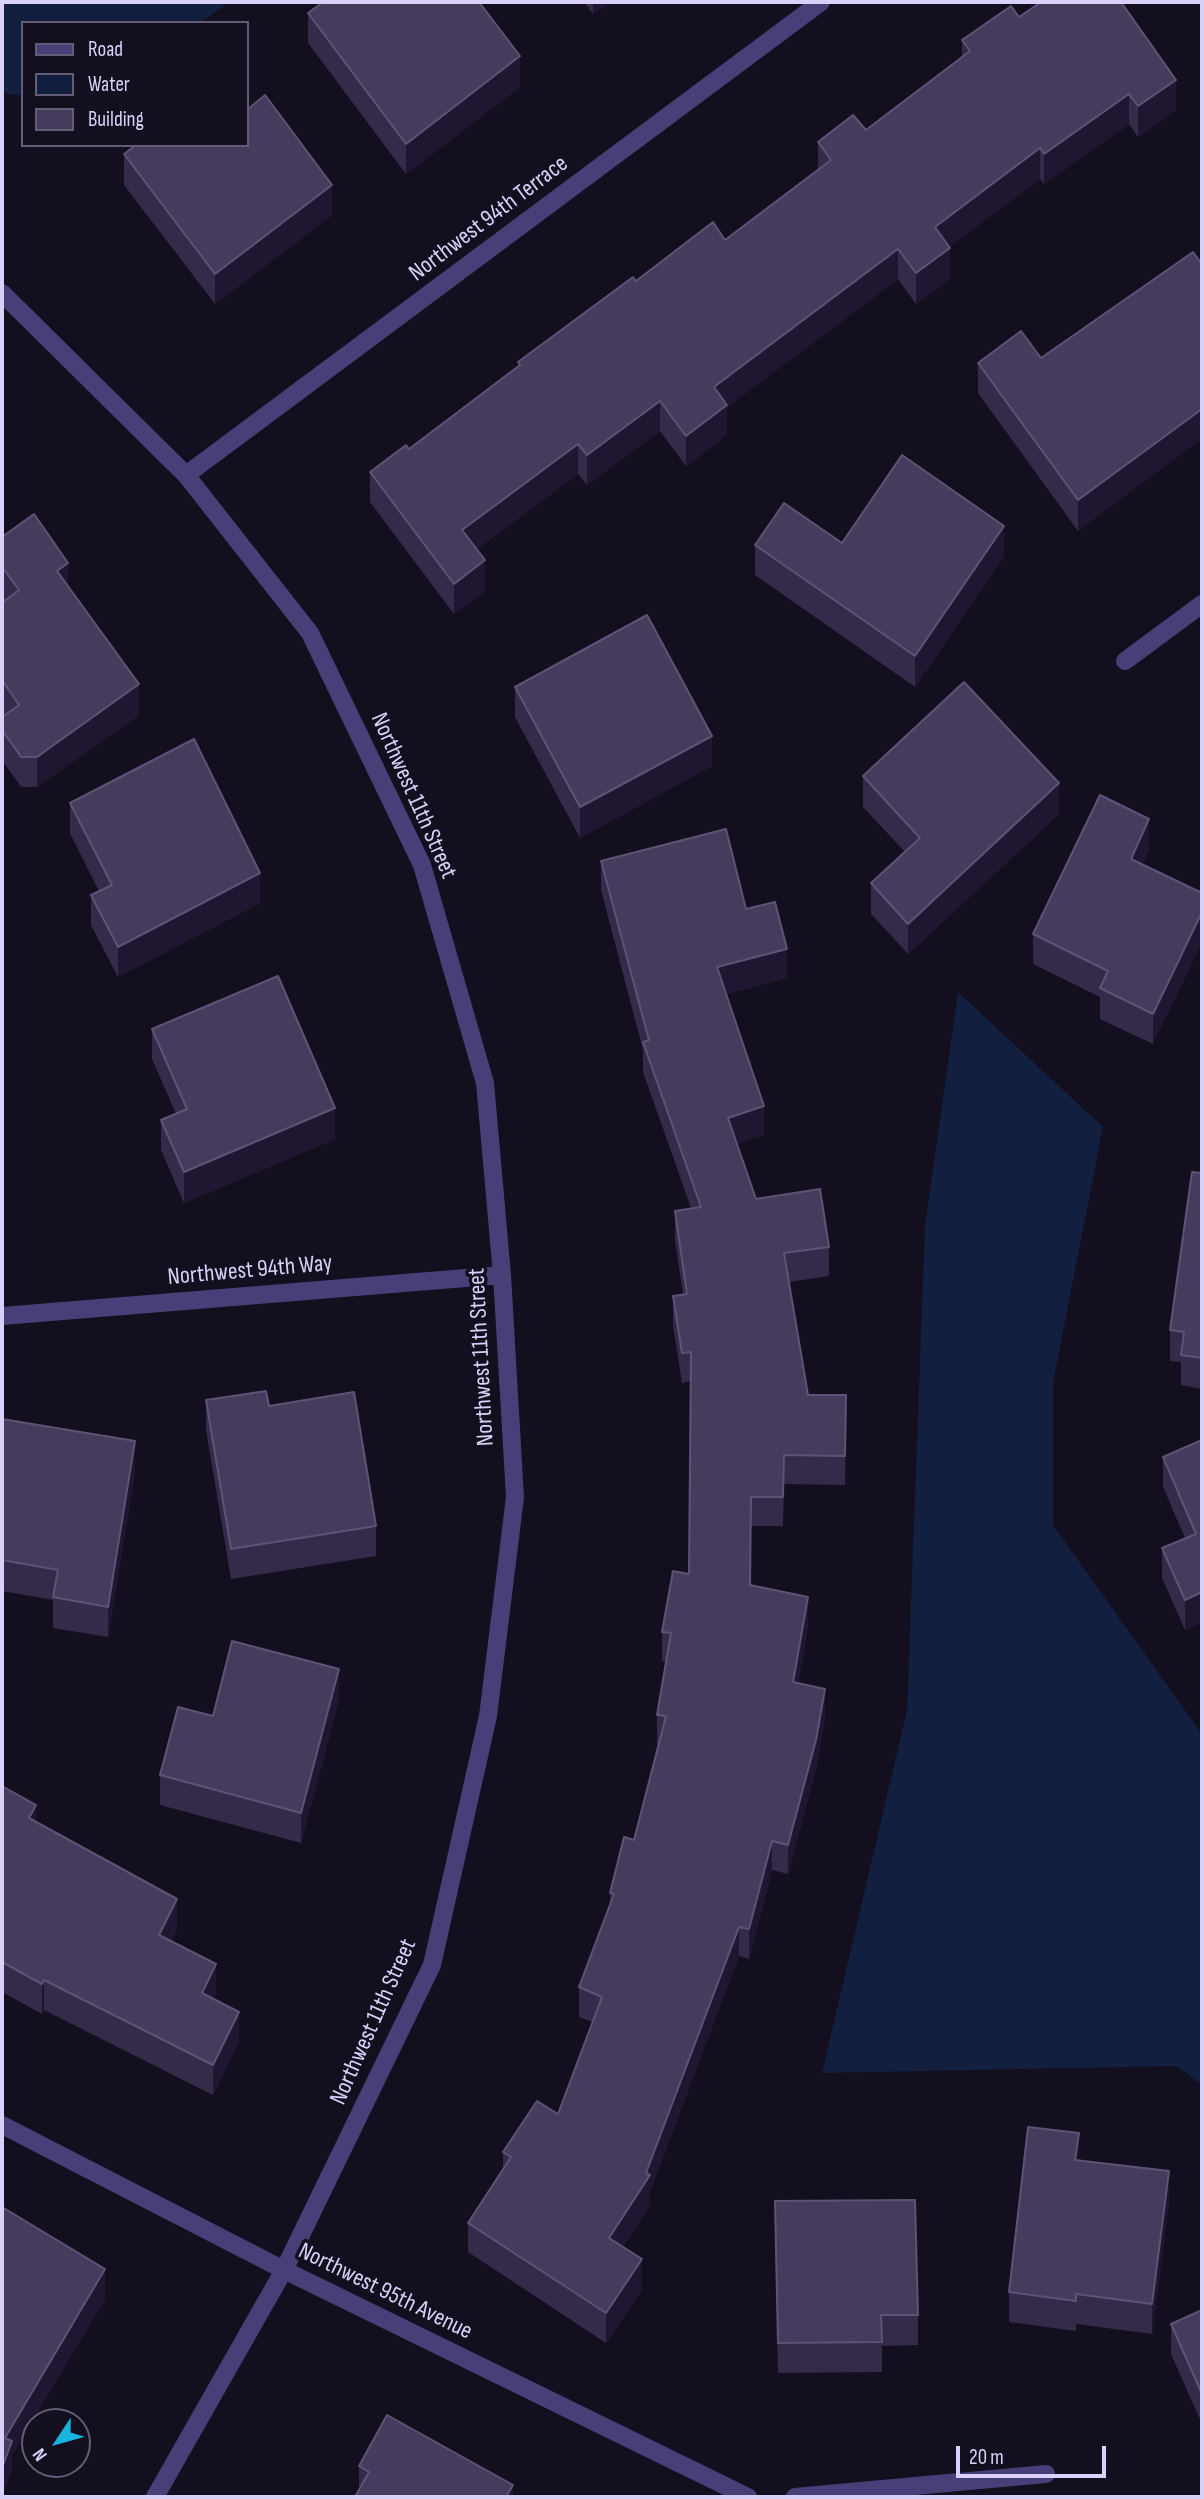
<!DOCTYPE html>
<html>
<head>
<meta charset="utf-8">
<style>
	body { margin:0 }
	#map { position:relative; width:1204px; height:2499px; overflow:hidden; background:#130f1e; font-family:"Sofia Sans Condensed",sans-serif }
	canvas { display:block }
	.frame { position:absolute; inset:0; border:4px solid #dad1fa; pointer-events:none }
	.legend { position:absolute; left:21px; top:21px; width:228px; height:126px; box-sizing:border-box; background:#130f1e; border:2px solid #635d76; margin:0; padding:9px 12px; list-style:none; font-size:21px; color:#dad1fa }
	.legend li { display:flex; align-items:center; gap:14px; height:35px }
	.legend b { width:35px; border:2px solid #635d76 }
	.north { position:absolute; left:21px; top:2408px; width:70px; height:70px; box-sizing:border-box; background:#130f1e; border:2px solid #635d76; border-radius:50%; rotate:234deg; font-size:19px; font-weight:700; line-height:28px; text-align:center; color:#dad1fa }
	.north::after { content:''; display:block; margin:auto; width:24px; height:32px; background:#19b4dd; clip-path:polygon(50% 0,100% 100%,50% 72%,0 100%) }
	.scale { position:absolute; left:956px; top:2446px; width:150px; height:32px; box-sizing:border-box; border:4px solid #dad1fa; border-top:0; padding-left:9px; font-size:21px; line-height:24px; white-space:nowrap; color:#dad1fa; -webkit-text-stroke:5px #130f1e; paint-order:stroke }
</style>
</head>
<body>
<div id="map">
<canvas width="1204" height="2499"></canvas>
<div class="frame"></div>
<ul class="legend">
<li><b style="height:9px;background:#473f78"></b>Road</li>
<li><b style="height:19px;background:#121f3e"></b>Water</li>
<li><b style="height:19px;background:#453c5d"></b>Building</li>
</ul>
<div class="north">N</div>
<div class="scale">20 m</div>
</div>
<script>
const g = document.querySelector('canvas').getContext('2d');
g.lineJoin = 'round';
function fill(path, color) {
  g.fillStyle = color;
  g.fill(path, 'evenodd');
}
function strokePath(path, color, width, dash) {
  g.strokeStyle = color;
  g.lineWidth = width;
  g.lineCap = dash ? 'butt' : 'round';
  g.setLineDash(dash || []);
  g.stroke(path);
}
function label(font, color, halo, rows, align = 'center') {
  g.font = font + ' "Sofia Sans Condensed",sans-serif';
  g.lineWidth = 7;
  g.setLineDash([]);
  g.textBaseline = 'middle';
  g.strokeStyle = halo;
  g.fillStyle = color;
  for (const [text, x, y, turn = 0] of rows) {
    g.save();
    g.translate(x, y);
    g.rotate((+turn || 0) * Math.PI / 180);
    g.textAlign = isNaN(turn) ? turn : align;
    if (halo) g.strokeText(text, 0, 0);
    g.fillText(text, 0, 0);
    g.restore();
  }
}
fill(new Path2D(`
	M2,2H229L200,23H23V95L7,94L2,89Z
	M958,992L1103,1127L1053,1383V1525L1202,1734V2085L1176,2066L822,2073L907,1710L925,1226Z`), '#121f3e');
strokePath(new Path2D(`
	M2,293L186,475L310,633L422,865L485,1083L502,1275L515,1497L488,1716L432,1965L284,2270L155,2497
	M186,475L821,2
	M1125,661L1202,604
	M2,1316L502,1275
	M2,2125L284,2270L748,2497
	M795,2497L1046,2474`), '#473f78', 18);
fill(new Path2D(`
	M584,2H611L593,14Z
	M308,13L520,87L406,174L308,43Z
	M1019,17L1176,110L1138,137L1129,124L1044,184L1040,179L949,247L950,279L916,304L898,279L727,407V435L686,466L660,431L587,485L578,474L477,549L485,591L454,614L370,502V472L409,449L518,366V362L636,281L725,240L818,171V142L866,130L962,57V40Z
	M124,154L332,215L215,304L124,185Z
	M1193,252L1078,531L978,393V363L1041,358Z
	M2,537L68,586L139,715L37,787H21L2,760V717L5,715L2,711V603L4,601L2,597Z
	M842,543L1004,556L915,687L755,575V545Z
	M515,687L712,766L580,838L515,717Z
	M863,776L1059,814L908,954L871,914V883L905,852L863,807Z
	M70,803L260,903L118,977L91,925V895L99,891L70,833Z
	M1149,850L1142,865L1202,893L1153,1044L1100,1019V997L1033,964V934Z
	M601,861L746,909L787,978L726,994L764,1135L737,1144L756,1199L829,1247V1276L789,1282L808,1395H846L845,1485L784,1484L783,1526H751L750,1586L808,1626L798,1683L825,1718L816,1769L788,1874L772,1870L749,1959L739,1956L650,2191V2205L623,2247L642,2289L606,2343L468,2252V2223L503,2169V2152L558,2114L592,2022L579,2017V1987L610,1907V1893L634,1840L659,1745L657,1744V1715L666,1662L662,1661V1632L689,1574L691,1381L682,1383L673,1325V1296L683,1294L675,1240V1211L691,1208L643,1072V1050L601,890Z
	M152,1029L335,1139L184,1203L161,1150V1120L176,1114L152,1059Z
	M1202,1173V1389L1181,1385V1362L1170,1361V1330Z
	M206,1400L269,1406L376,1526V1556L231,1579L206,1430Z
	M2,1419L135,1472L108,1637L53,1628V1600L2,1591Z
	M1202,1440V1622L1185,1630L1162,1578V1548L1185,1538L1163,1487V1457Z
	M339,1700L301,1843L160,1805V1775L213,1716Z
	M2,1786L36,1822L177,1929L171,1941L216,1995L214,1999L239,2042L213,2095L44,2010L42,2014L2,1992Z
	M1079,2160L1169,2201L1152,2334L1076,2324V2331L1009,2322V2292Z
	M775,2232L918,2315V2345L882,2346V2372L778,2373Z
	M1202,2310V2424L1171,2354V2324Z
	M359,2466L513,2497L359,2488Z`), '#342a4a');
fill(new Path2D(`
	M593,2H611L593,14Z
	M520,56V87L406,174V144Z
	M1176,80V110L1138,137V106Z
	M1129,94V124L1044,184V154Z
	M1040,148V179L935,258V227Z
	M332,185V215L215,304V274Z
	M950,248V279L916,304V273Z
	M898,249V279L727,407V435L686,466V436L714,387Z
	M660,401V431L587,485V455Z
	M1202,409V439L1078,531V500Z
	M578,444V474L462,560V530Z
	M1004,526V556L915,687V656Z
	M485,560V591L454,614V584Z
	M68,563V593L57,571Z
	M139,684V715L37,787V757Z
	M712,736V766L580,838V807Z
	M1059,783V814L908,954V924Z
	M1149,819V850L1131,889V859Z
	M260,873V903L118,977V947Z
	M1202,912V943L1153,1044V1014Z
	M787,949V978L717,996V967Z
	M764,1106V1135L728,1147V1118Z
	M335,1108V1139L184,1203V1172Z
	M135,1441V1472L108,1637V1607Z
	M1202,1592V1622L1185,1630V1600Z
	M808,1597V1626L793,1712V1682Z
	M339,1669V1700L301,1843V1813Z
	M825,1689V1718L816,1769L788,1874V1845Z
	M36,1805V1835L29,1818Z
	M772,1841V1870L749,1959V1929Z
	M177,1899V1929L159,1965V1935Z
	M739,1927V1956L650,2191V2205L609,2268V2238L646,2173Z
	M216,1964V1995L202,2024V1993Z
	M44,1980V2010L42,2014V1984Z
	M239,2012V2042L213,2095V2065Z
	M1079,2133V2164L1075,2160Z
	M1169,2171V2201L1152,2334V2304Z
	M642,2259V2289L606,2343V2313Z
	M105,2269V2300L12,2456V2471L2,2497V2468L5,2438Z
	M513,2485V2497H506Z`), '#1f1731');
const building = new Path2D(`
	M323,2H479L520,56L406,144L308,13Z
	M1041,2H1121L1176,80L1138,106L1129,94L1044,154L1040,148L935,227L950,248L916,273L898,249L714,387L727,405L686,436L660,401L587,455L578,444L462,530L485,560L454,584L370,472L406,445L409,449L520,365L518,362L633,277L636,281L713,222L725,240L831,160L818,142L853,115L866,130L970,51L962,40L1011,6L1019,17Z
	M265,95L332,185L215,274L124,154L136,145H247V110Z
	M1193,252L1202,264V409L1078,500L978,363L1021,331L1041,358Z
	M902,455L1004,526L915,656L755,545L784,503L842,543Z
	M34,514L68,563L57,571L139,684L37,757H21L2,730V717L19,705L2,680V603L19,590L2,567V537Z
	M647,615L712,736L580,807L515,687Z
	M964,682L1059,783L908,924L871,883L920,838L863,776Z
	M194,739L260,873L118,947L91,895L112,885L70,803Z
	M1100,795L1149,819L1131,859L1202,893V912L1153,1014L1100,988L1108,971L1033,934Z
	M726,829L746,909L775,902L787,949L717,967L764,1106L728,1118L756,1199L820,1189L829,1247L784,1253L808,1395H846L845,1456L784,1455L783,1497H751L750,1585L808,1597L793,1682L825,1689L816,1740L788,1845L772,1841L749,1929L739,1927L646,2173L650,2175L609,2238L642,2259L606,2313L468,2223L511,2157L503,2152L537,2101L558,2114L602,1997L579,1987L614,1894L610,1893L624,1837L634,1840L666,1716L657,1715L671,1633L662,1632L673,1571L689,1574L691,1352L682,1353L673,1296L687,1294L675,1211L701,1207L643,1042L649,1040L601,861Z
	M278,976L335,1108L184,1172L161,1120L187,1109L152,1029Z
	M1192,1172L1202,1173V1358L1181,1355L1184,1332L1170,1330Z
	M266,1391L269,1406L354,1392L376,1526L231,1549L206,1400Z
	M2,1419L135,1441L108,1607L53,1597L58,1570L2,1560Z
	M1202,1440V1592L1185,1600L1162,1548L1196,1534L1163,1457Z
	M232,1641L339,1669L301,1813L160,1775L178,1707L213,1716Z
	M2,1786L36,1805L29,1818L177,1899L159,1935L216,1964L202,1993L239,2012L213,2065L44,1980L42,1984L2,1962Z
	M1028,2127L1079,2133L1075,2160L1169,2171L1152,2304L1076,2294V2301L1009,2292Z
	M915,2200L918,2315H881L882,2342L778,2343L775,2201Z
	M2,2207L105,2269L5,2438L12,2441L2,2468Z
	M1202,2310V2394L1171,2324Z
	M387,2415L513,2485L506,2497H355L369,2472L359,2466Z`);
fill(building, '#453c5d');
strokePath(building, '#5d5376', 2);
label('24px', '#dad1fa', '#130f1e', [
	["Northwest 94th Terrace",489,219,-37],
	["Northwest 11th Street",413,796,66],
	["Northwest 94th Way",250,1271,-5],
	["Northwest 11th Street",482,1357,-93],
	["Northwest 11th Street",374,2022,-66],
	["Northwest 95th Avenue",385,2292,26]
]);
</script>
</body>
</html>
